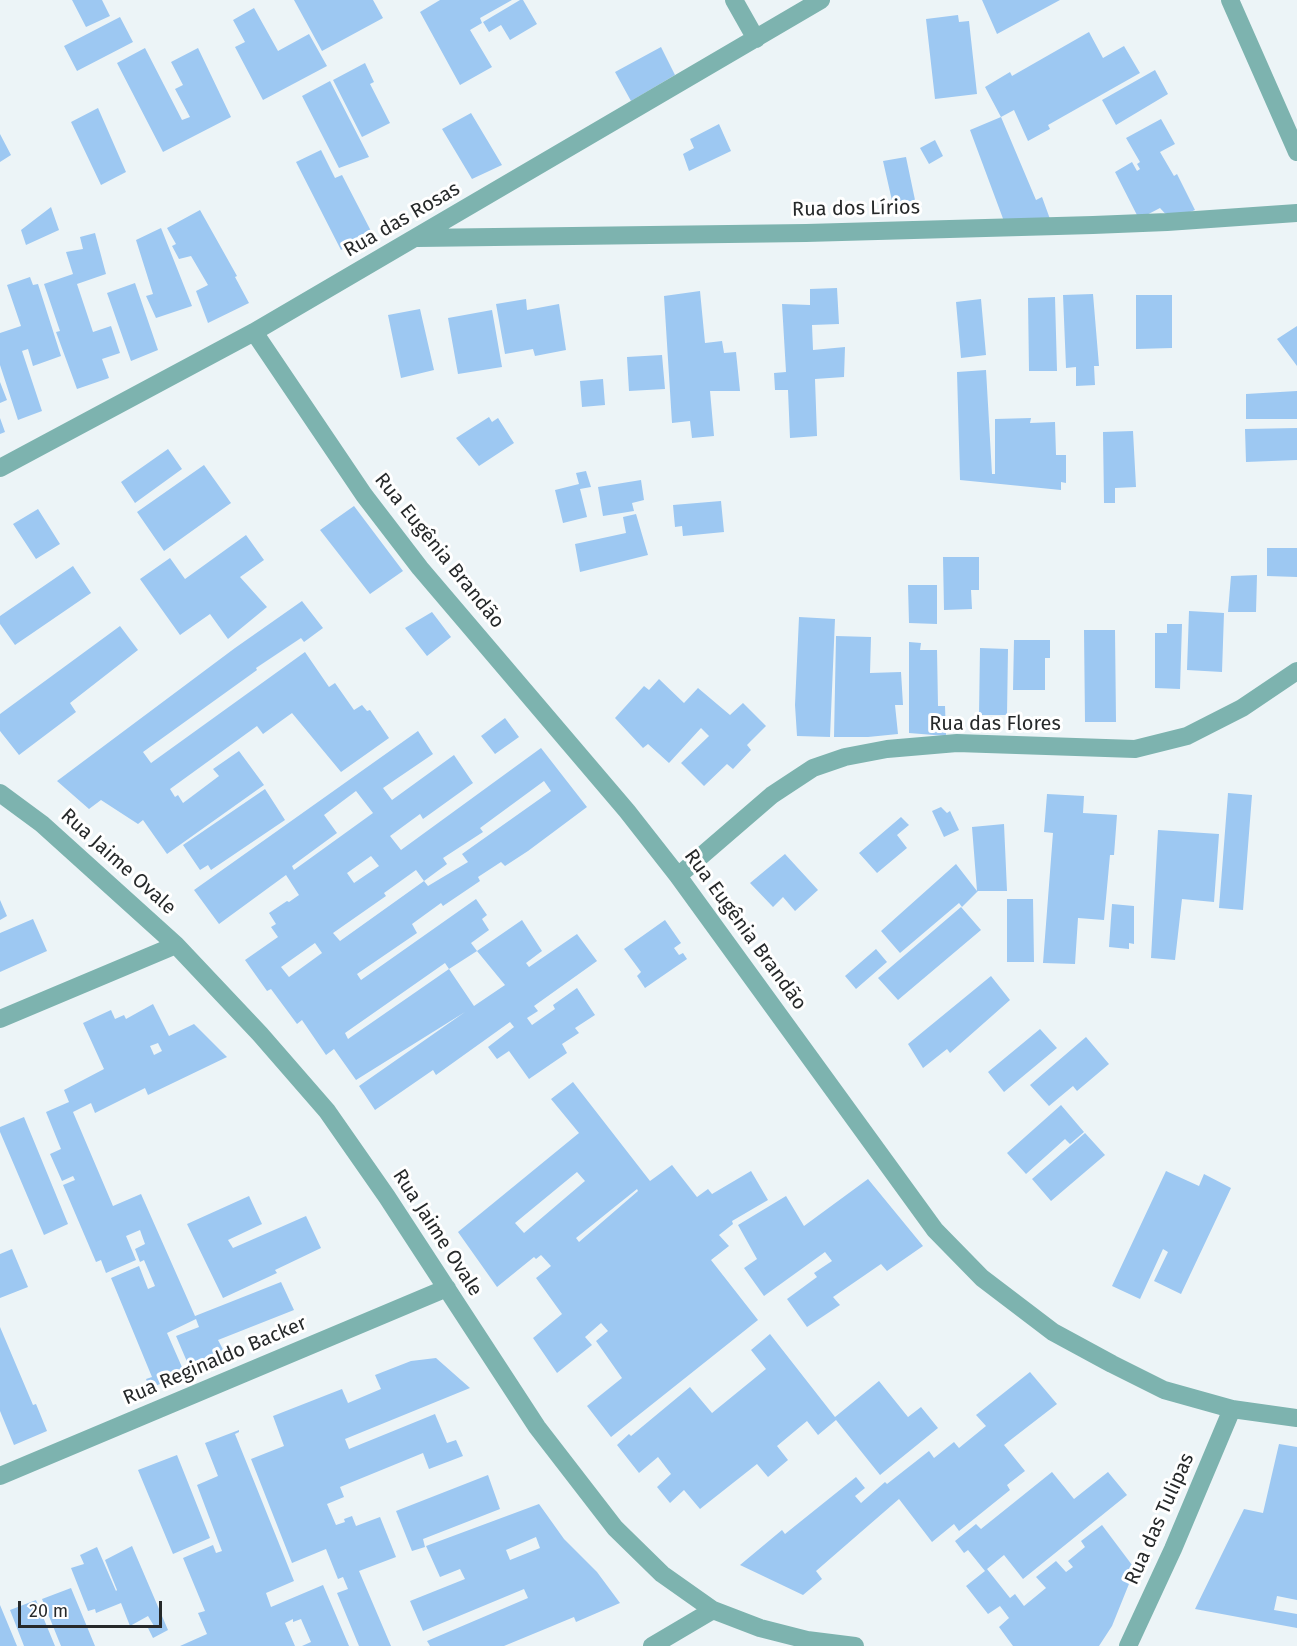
<!DOCTYPE html>
<html>
<head>
<meta charset="utf-8">
<style>
	body { margin:0 }
	#map { position:relative; width:1297px; height:1646px; overflow:hidden; background:#ecf4f7; font-family:"Fira Sans",sans-serif }
	canvas { display:block }
	.scale { position:absolute; left:18px; top:1601px; width:144px; height:27px; box-sizing:border-box; border:3px solid #26292a; border-top:0; padding-left:8px; font-size:18px; line-height:21px; white-space:nowrap; color:#26292a; -webkit-text-stroke:4px #fff; paint-order:stroke }
</style>
</head>
<body>
<div id="map">
<canvas width="1297" height="1646"></canvas>
<div class="scale">20 m</div>
</div>
<script>
const g = document.querySelector('canvas').getContext('2d');
g.lineJoin = 'round';
function fill(path, color) {
  g.fillStyle = color;
  g.fill(path, 'evenodd');
}
function strokePath(path, color, width, dash) {
  g.strokeStyle = color;
  g.lineWidth = width;
  g.lineCap = dash ? 'butt' : 'round';
  g.setLineDash(dash || []);
  g.stroke(path);
}
function label(font, color, halo, rows, align = 'center') {
  g.font = font + ' "Fira Sans",sans-serif';
  g.lineWidth = 6;
  g.setLineDash([]);
  g.textBaseline = 'middle';
  g.strokeStyle = halo;
  g.fillStyle = color;
  for (const [text, x, y, turn = 0] of rows) {
    g.save();
    g.translate(x, y);
    g.rotate((+turn || 0) * Math.PI / 180);
    g.textAlign = isNaN(turn) ? turn : align;
    if (halo) g.strokeText(text, 0, 0);
    g.fillText(text, 0, 0);
    g.restore();
  }
}
fill(new Path2D(`
	M72,0H102L110,16L86,27Z
	M294,0H373L383,18L322,51Z
	M440,0H512L480,18L482,23L470,30L492,67L460,85L420,12Z
	M520,0H523L537,24L510,40L501,25L489,32L483,22Z
	M982,0H1060L997,34Z
	M254,8L278,51L309,34L327,66L263,100L235,47L245,42L233,20Z
	M958,15L959,22L969,21L977,94L935,99L926,19Z
	M120,17L133,42L77,71L64,46Z
	M1089,32L1103,58L1124,46L1140,73L1048,125L1050,129L1028,141L1014,110L1001,117L1036,200L1042,197L1050,219L1005,224L970,130L1001,117L985,87L1010,72L1012,76Z
	M661,47L675,75L631,101L615,72Z
	M145,48L182,120L190,117L175,89L183,85L171,62L198,48L231,117L163,152L117,63Z
	M365,63L374,82L370,84L390,123L362,137L333,80Z
	M1155,70L1168,94L1116,125L1102,100Z
	M330,81L369,157L339,168L302,96Z
	M98,108L126,172L101,185L71,122Z
	M471,113L502,165L472,179L442,129Z
	M1161,119L1175,144L1160,152L1174,176L1177,174L1195,210L1171,220L1160,208L1139,219L1115,172L1132,162L1137,171L1140,169L1137,164L1140,162L1126,138Z
	M719,124L731,151L689,171L683,154L694,148L690,139Z
	M0,134L11,155L0,162Z
	M935,140L943,156L929,164L920,148Z
	M321,150L335,178L342,175L372,233L341,250L296,162Z
	M906,157L915,200L893,205L883,161Z
	M51,207L59,230L26,245L21,230Z
	M200,210L237,276L235,277L249,303L208,323L196,291L208,285L191,256L179,259L172,246L176,244L167,228Z
	M161,228L192,306L156,318L146,296L153,294L136,240Z
	M95,233L106,274L77,284L93,332L111,326L120,353L102,359L109,378L77,389L56,332L60,331L44,284L73,274L66,252L83,249L80,237Z
	M30,277L33,285L38,284L61,356L33,366L28,349L22,351L42,411L18,420L0,365V333L21,326L7,285Z
	M135,283L158,350L131,361L107,293Z
	M837,288L839,324L812,325L813,350L845,347L844,377L815,379L817,436L790,438L788,390H775L774,373L786,372L782,304L810,305V289Z
	M700,291L705,343L722,341L724,353L736,352L740,391H710L714,436L692,438L690,421L672,423L664,296Z
	M1093,294L1099,366H1094L1095,385L1076,386V367L1066,368L1063,295Z
	M1136,295H1172V348L1136,349Z
	M1055,297L1057,371H1029L1028,298Z
	M526,299L527,310L559,304L566,350L535,356L533,349L505,354L496,304Z
	M981,299L986,355L961,358L956,302Z
	M420,309L434,370L401,378L388,315Z
	M492,310L502,367L458,374L448,318Z
	M1297,326V366L1277,339Z
	M662,355L665,389L629,391L627,357Z
	M986,370L992,474H995V419L1031,418L1030,423L1055,422L1056,455H1066V483L1061,482V490L960,480L957,372Z
	M603,379L605,405L582,407L580,381Z
	M0,382L7,400L0,403Z
	M1297,391V419H1246V394Z
	M489,417L492,422L498,418L514,443L479,466L456,438Z
	M0,418L5,432L0,434Z
	M1297,428V460L1246,462L1245,429Z
	M1133,431L1136,487L1115,488V503H1104L1103,432Z
	M168,449L182,469L135,503L121,482Z
	M204,465L231,503L164,551L137,512Z
	M586,471L591,487L580,489L587,517L563,523L555,490L579,484L576,473Z
	M641,480L644,500L632,503L634,511L603,516L598,487Z
	M721,501L724,532L683,536L682,526L675,527L673,505Z
	M354,506L403,571L370,594L320,530Z
	M38,509L60,544L36,559L13,524Z
	M636,514L648,555L580,572L575,544L626,533L623,517Z
	M246,535L264,560L240,577L267,607L228,639L210,614L180,635L140,579L170,558L185,579Z
	M1267,548H1297V577L1267,576Z
	M943,557H979V590H971L972,609L944,610Z
	M73,566L91,593L15,645L0,624V616Z
	M1257,575L1256,612H1228L1231,576Z
	M908,585H937V624L909,623Z
	M302,601L323,628L304,642L301,638L256,668L257,670L143,752L151,763L305,652L329,687L335,683L354,710L362,705L367,711L370,710L389,738L341,772L292,713L263,734L257,726L170,789L175,797L178,795L183,803L219,776L213,769L239,751L264,785L167,854L143,820L138,824L101,800L89,809L57,781L235,648Z
	M1189,611L1224,613L1222,672L1187,670Z
	M432,612L451,637L427,656L405,628Z
	M799,617L835,619L830,737L797,736L795,705Z
	M1167,624H1182L1180,689L1155,688V633H1167Z
	M120,626L138,650L70,703L76,712L19,755L0,731V714Z
	M1084,630H1115L1116,722H1085Z
	M836,636L871,637L870,673L901,672L903,705H895L898,734L868,737H834Z
	M1014,640H1050V658H1045V690H1013Z
	M909,642L921,643L920,650H937L938,706H945L946,736L909,733Z
	M980,648L1008,649L1007,715H979Z
	M659,679L684,703L698,688L730,715L743,703L766,726L747,745L751,750L733,769L727,764L704,786L681,763L709,736L701,728L669,763L648,744L643,748L615,718L644,686L649,690Z
	M505,718L519,737L495,754L481,736Z
	M418,731L433,754L383,788L392,800L454,755L473,783L423,819L420,814L390,836L401,850L541,748L587,807L528,851L505,866L501,862L478,877L480,881L443,906L441,903L412,924L417,933L357,974L361,980L476,899L487,915L482,919L489,930L471,943L477,951L449,969L474,1006L505,985L477,951L522,920L542,951L526,963L529,967L577,934L597,961L534,1006L538,1011L527,1018L532,1025L555,1009L553,1005L577,988L595,1015L575,1028L579,1033L562,1044L567,1053L529,1079L509,1051L497,1059L488,1047L514,1027L510,1022L436,1075L433,1070L375,1110L359,1086L465,1012L356,1080L334,1049L326,1055L302,1020L297,1024L271,989L267,991L245,960L278,937L271,927L276,924L269,913L287,901L289,902L299,895L286,875L219,924L194,890ZM544,781L551,791L462,854L468,862L428,886L424,881L447,864L443,858L483,832L480,828ZM356,791L373,813L294,870L292,866L337,833L324,815ZM371,856L379,866L354,883L347,873ZM416,870L424,881L340,941L333,933L386,896L384,893ZM315,943L322,953L289,977L281,967ZM445,963L449,969L348,1039L345,1033Z
	M265,789L285,820L211,870L208,865L200,870L183,845Z
	M1228,793L1252,795L1243,910L1219,908Z
	M1047,794L1084,796L1083,813L1117,815L1114,855H1110L1104,920L1078,918L1075,964L1043,963L1053,833L1044,832Z
	M941,807L947,813L950,811L959,830L944,837L932,811Z
	M901,817L909,825L897,835L907,848L877,873L859,853Z
	M1004,824L1007,891H978L962,907L959,903L900,953L881,931L956,864L977,891L972,827Z
	M1158,830L1219,834L1214,902L1182,899L1175,960L1151,958Z
	M785,854L818,890L795,911L783,897L773,907L750,883Z
	M1007,899H1033L1034,962H1007Z
	M0,900L7,916L0,920Z
	M1112,904L1134,906V944L1129,943V949L1109,947Z
	M961,907L981,930L898,1000L878,978Z
	M33,919L47,951L0,972V933Z
	M665,920L681,943L674,948L679,955L683,953L687,959L645,988L637,976L641,972L624,949Z
	M876,949L887,962L856,989L845,976Z
	M991,976L1010,1000L950,1053L947,1049L923,1068L908,1044Z
	M153,1004L169,1036L194,1024L227,1057L148,1095L145,1088L95,1113L91,1103L73,1112L113,1206L141,1194L195,1316L281,1282L294,1310L218,1340L227,1357L191,1371L176,1336L199,1327L196,1319L167,1333L185,1374L150,1388L146,1379L152,1377L111,1278L139,1266L148,1289L155,1286L144,1260L140,1262L135,1249L145,1244L140,1230L126,1236L136,1260L106,1273L101,1260L96,1262L63,1185L75,1180L73,1176L62,1181L50,1154L61,1149L46,1112L69,1102L64,1090L104,1069L83,1023L111,1010L115,1019L124,1015L126,1019ZM158,1043L162,1051L154,1055L150,1046Z
	M1040,1029L1057,1048L1004,1092L988,1072Z
	M1086,1037L1109,1064L1077,1091L1073,1086L1049,1106L1030,1085Z
	M573,1082L650,1181L672,1165L697,1197L708,1189L712,1194L751,1171L768,1200L732,1221L733,1224L719,1235L729,1246L711,1260L758,1320L611,1437L587,1406L622,1378L596,1341L608,1331L601,1323L585,1337L592,1345L557,1373L533,1338L562,1314L536,1278L551,1266L541,1255L536,1259L534,1257L497,1287L458,1232L579,1133L551,1099ZM577,1172L585,1181L524,1233L515,1223ZM637,1189L638,1191L579,1242L576,1238Z
	M1061,1105L1084,1132L1070,1144L1065,1139L1026,1174L1007,1153Z
	M24,1117L68,1224L44,1235L0,1132V1127Z
	M1085,1133L1105,1155L1051,1201L1032,1179Z
	M1166,1171L1199,1186L1204,1174L1231,1188L1181,1294L1154,1281L1168,1252L1163,1249L1140,1299L1112,1286Z
	M868,1179L923,1246L887,1271L881,1264L833,1297L840,1305L807,1327L787,1299L817,1277L814,1273L832,1261L825,1252L764,1296L744,1268L757,1259L738,1225L786,1196L804,1226Z
	M249,1196L262,1224L228,1240L233,1248L306,1216L321,1248L275,1270L277,1273L223,1298L187,1224Z
	M12,1249L28,1287L0,1298V1254Z
	M0,1327L33,1405L36,1404L47,1431L14,1445L0,1411Z
	M770,1334L835,1417L879,1381L908,1417L921,1407L938,1428L880,1475L836,1420L818,1435L807,1421L777,1446L788,1460L768,1477L757,1464L700,1509L684,1490L670,1503L657,1487L671,1474L658,1457L639,1473L617,1445L629,1434L631,1436L690,1387L712,1413L766,1369L751,1350Z
	M436,1358L470,1388L345,1439L349,1449L435,1414L447,1443L456,1440L463,1456L429,1469L423,1453L340,1487L344,1497L327,1504L336,1525L345,1522L344,1519L352,1516L356,1526L380,1517L396,1557L359,1571L391,1646H359L337,1593L348,1589L343,1577L338,1579L326,1549L292,1563L251,1459L284,1446L273,1416L342,1389L348,1403L381,1389L375,1375L411,1361Z
	M1030,1372L1057,1404L1004,1445L1025,1471L1007,1485L1010,1490L959,1531L954,1524L932,1542L899,1499L816,1571L822,1579L803,1595L740,1565L782,1530L785,1534L856,1477L865,1488L855,1496L861,1503L885,1482L887,1484L929,1451L934,1458L954,1442L959,1448L986,1426L976,1415Z
	M239,1430V1432L235,1434L294,1581L266,1593L271,1607L323,1585L349,1646H302L311,1642L301,1619L293,1622V1619L285,1623L295,1646H180L207,1634L198,1613L205,1611L183,1558L213,1545L216,1553L222,1551L197,1485L218,1476L205,1443Z
	M1279,1444L1297,1447V1600L1277,1596L1274,1610L1297,1614V1628L1195,1609L1244,1509L1263,1513Z
	M177,1455L210,1538L173,1554L138,1470Z
	M1052,1472L1074,1499L1108,1472L1127,1495L1023,1579L1004,1555L987,1569L1010,1598L1015,1594L1024,1606L1046,1588L1036,1577L1056,1561L1066,1572L1073,1567L1068,1561L1085,1547L1081,1541L1102,1525L1135,1569L1112,1626L1099,1646H1013L999,1627L1009,1618L1000,1606L988,1614L966,1586L985,1571L968,1550L964,1553L955,1541L976,1524L981,1529Z
	M488,1475L500,1509L423,1539L425,1547L412,1551L396,1511Z
	M539,1504L564,1539L597,1572L620,1603L576,1622L574,1617L504,1646H430L427,1641L528,1598L524,1589L423,1631L410,1601L465,1579L460,1569L440,1577L426,1546ZM536,1537L540,1548L510,1560L506,1550Z
	M132,1546L168,1630L153,1638L148,1628L154,1626L148,1616L130,1626L121,1603L96,1613L95,1609L88,1611L71,1568L84,1564L80,1555L97,1547L116,1591L117,1590L105,1560Z
	M71,1588L95,1646H61L42,1599Z
	M36,1600L55,1646H24L10,1610Z
	M0,1605L17,1646H0Z`), '#9dc8f2');
strokePath(new Path2D(`
	M734,0L756,39
	M1230,0L1297,152
	M417,238L806,233L1093,225L1167,222L1297,213
	M254,332L364,495L420,568L627,811L678,876L935,1230L982,1278L1053,1332L1112,1364L1164,1390L1232,1409L1297,1418
	M0,468L254,332L821,0
	M0,793L42,824L176,945L260,1034L327,1111L387,1197L537,1427L615,1528L662,1574L713,1610L760,1628L807,1640L855,1646
	M678,876L772,795L813,768L845,757L887,749L957,743L1135,749L1187,736L1242,708L1297,671
	M0,1019L176,945
	M0,1476L447,1288
	M652,1646L713,1610
	M1128,1646L1173,1549L1232,1409`), '#7db3af', 18);
label('20px', '#26292a', '#fff', [
	["Rua dos Lírios",856,209,-1],
	["Rua das Rosas",402,220,-30],
	["Rua Eugênia Brandão",439,551,51],
	["Rua das Flores",995,724],
	["Rua Jaime Ovale",118,862,42],
	["Rua Eugênia Brandão",745,930,54],
	["Rua Jaime Ovale",437,1233,57],
	["Rua Reginaldo Backer",215,1361,-23],
	["Rua das Tulipas",1160,1519,-66]
]);
</script>
</body>
</html>
